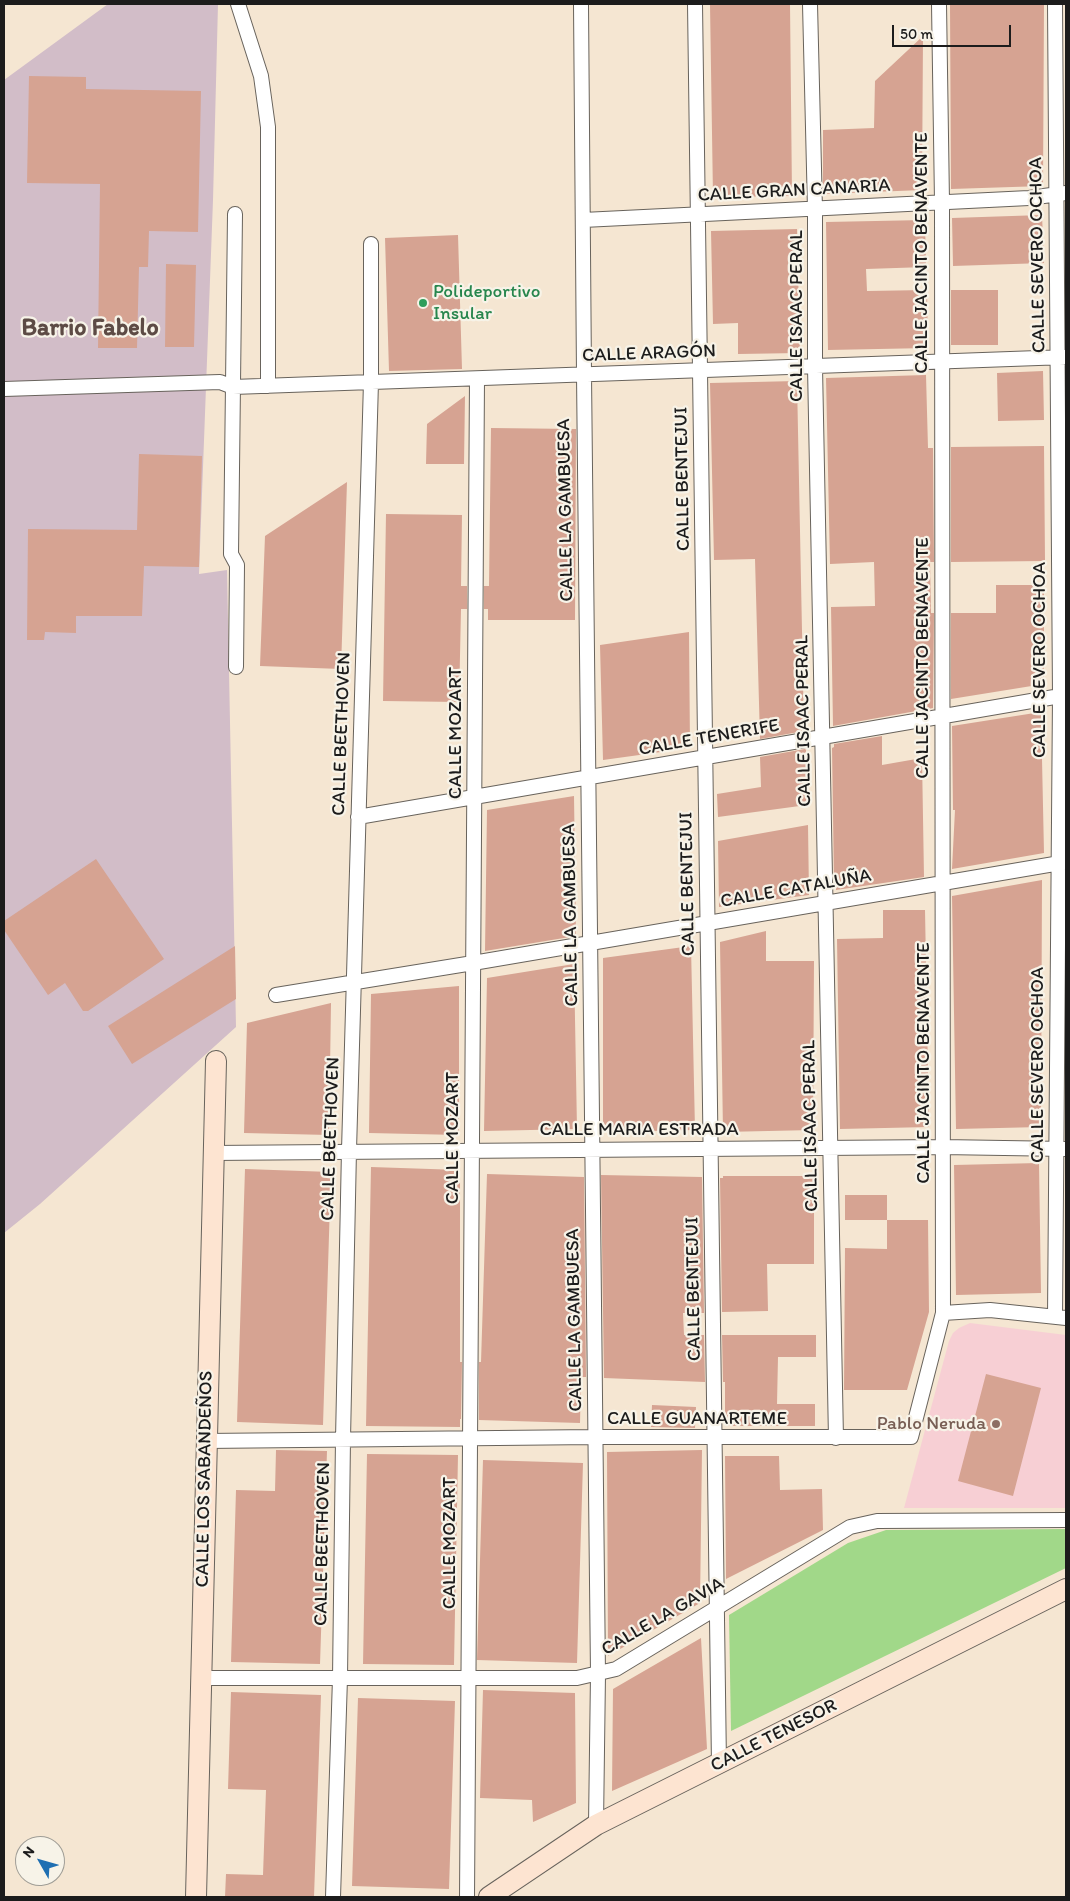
<!DOCTYPE html>
<html>
<head>
<meta charset="utf-8">
<style>
	body { margin:0 }
	#map { position:relative; width:1070px; height:1901px; overflow:hidden; background:#f5e6d2; font-family:Itim,sans-serif }
	canvas { display:block }
	.frame { position:absolute; inset:0; border:5px solid #1c1c1c; pointer-events:none }
	.north { position:absolute; left:15px; top:1836px; width:50px; height:50px; box-sizing:border-box; background:#f7f3e8; border:1px solid #9f9d96; border-radius:50%; rotate:308deg; font-size:14px; font-weight:700; line-height:20px; text-align:center; color:#1c1c1c }
	.north::after { content:''; display:block; margin:auto; width:18px; height:22px; background:#1f6fb2; clip-path:polygon(50% 0,100% 100%,50% 72%,0 100%) }
	.scale { position:absolute; left:892px; top:25px; width:119px; height:22px; box-sizing:border-box; border:2px solid #1c1c1c; border-top:0; padding-left:6px; font-size:15px; line-height:18px; white-space:nowrap; color:#1c1c1c; -webkit-text-stroke:4px #f7f3e8; paint-order:stroke }
</style>
</head>
<body>
<div id="map">
<canvas width="1070" height="1901"></canvas>
<div class="frame"></div>
<div class="north">N</div>
<div class="scale">50 m</div>
</div>
<script>
const g = document.querySelector('canvas').getContext('2d');
g.lineJoin = 'round';
function fill(path, color) {
  g.fillStyle = color;
  g.fill(path, 'evenodd');
}
function strokePath(path, color, width, dash) {
  g.strokeStyle = color;
  g.lineWidth = width;
  g.lineCap = dash ? 'butt' : 'round';
  g.setLineDash(dash || []);
  g.stroke(path);
}
function label(font, color, halo, rows, align = 'center') {
  g.font = font + ' Itim,sans-serif';
  g.lineWidth = 4.5;
  g.setLineDash([]);
  g.textBaseline = 'middle';
  g.strokeStyle = halo;
  g.fillStyle = color;
  for (const [text, x, y, turn = 0] of rows) {
    g.save();
    g.translate(x, y);
    g.rotate((+turn || 0) * Math.PI / 180);
    g.textAlign = isNaN(turn) ? turn : align;
    if (halo) g.strokeText(text, 0, 0);
    g.fillText(text, 0, 0);
    g.restore();
  }
}
fill(new Path2D(`
	M970,1323L1066,1335V1508H904L949,1341L953,1333L959,1328Z`), '#f7cfd4');
fill(new Path2D(`
	M108,4H218L213,200L199,574L227,570L236,1027L40,1204L4,1233V80Z`), '#d2bdc8');
fill(new Path2D(`
	M1066,1529V1568L731,1731L729,1615L848,1543L886,1530Z`), '#a1d889');
fill(new Path2D(`
	M710,4H790L792,196L713,197Z
	M950,4H1044L1043,186L951,189Z
	M923,36L922,190L823,194V130L874,128L875,81Z
	M29,76L86,77V89L201,91L198,232L149,231L148,267H139L137,348H98L100,184L27,183Z
	M1042,215L1044,263L953,266L952,218Z
	M925,220L926,267L866,269L867,291L927,290L928,348L828,350L826,222Z
	M797,229L800,353L738,354V323L713,324L711,231Z
	M458,235L462,369L389,371L385,238Z
	M166,264L196,265L194,347H165Z
	M951,290H998V345H951Z
	M1043,371L1044,420L998,421L997,373Z
	M926,375L928,448H933L934,562H930L931,613H934L933,708L833,726L831,607L875,606L874,562L830,564L826,378Z
	M797,381L804,731L760,739L755,559L714,560L710,383Z
	M465,396L464,464H426L427,424Z
	M491,428L576,429L575,620H488V609H484V586H489Z
	M1044,446L1045,561L951,562V447Z
	M139,454L202,456L199,567L144,566L142,616H76V633L45,632L44,640H27L28,529L137,530Z
	M347,482L341,669L260,666L265,536Z
	M386,514L462,515L461,586H467V609H461L459,702L383,701Z
	M996,585H1044V684L951,699V613H996Z
	M689,632L690,748L603,760L600,645Z
	M1041,712L1044,853L952,869L955,810H953L952,726Z
	M882,736V765L922,758L924,877L836,890V882H834L832,748L834,747V744Z
	M805,749L806,750L807,805L718,817L717,794L761,787L760,757Z
	M574,796L576,936L485,951L487,810Z
	M808,825L809,895L719,907L718,841Z
	M96,859L164,959L88,1011H83L65,983L48,995L4,930V921Z
	M1042,880L1041,1127L956,1129L952,896Z
	M883,910H925L929,1127L840,1129L837,939L883,938Z
	M766,931V961H814L813,1130L723,1132L720,942Z
	M235,946L236,999L132,1064L108,1026Z
	M691,946L695,1130L603,1132V958Z
	M574,964L577,1129L484,1131L487,978Z
	M459,986V1135L369,1133L371,994Z
	M331,1003L329,1135L244,1133L247,1023Z
	M1039,1163L1041,1293L956,1295L954,1165Z
	M371,1167L460,1170V1362H462L461,1419H460V1427L366,1426Z
	M245,1169L331,1172L323,1425L237,1422Z
	M487,1174L584,1177L586,1377H581L580,1423L479,1420V1362H481Z
	M601,1175L702,1177L704,1313H683L684,1335H704L705,1382L604,1378Z
	M723,1176H814V1264H767L768,1311L722,1312L720,1178H723Z
	M845,1195H887V1220H845Z
	M887,1220H928L929,1312L907,1390H844L845,1248L887,1249Z
	M722,1335H816V1357H778L777,1404H815V1426H725V1382H723Z
	M986,1374L1041,1388L1013,1496L958,1481Z
	M652,1405L696,1407L695,1428L651,1427Z
	M276,1450L327,1451L320,1664L231,1662L236,1490L275,1491Z
	M702,1450L700,1603L608,1656L607,1452Z
	M367,1454L458,1455L454,1665L363,1664Z
	M725,1456H779L780,1490L822,1489L823,1530L726,1579Z
	M483,1460L583,1463L577,1663L477,1660Z
	M701,1638L707,1749L612,1791L613,1689Z
	M483,1690L575,1693L576,1803L533,1822L532,1800L480,1798Z
	M231,1692L321,1695L314,1897H225L226,1874L263,1875L266,1790L228,1789Z
	M358,1698L455,1701L449,1889L352,1886Z`), '#d6a392');
const street = new Path2D(`
	M238,4L261,76L268,127V386
	M581,4L584,375L598,1674L596,1825
	M695,4L719,1764
	M810,4L815,210V367L836,1438
	M235,214L231,554L237,565L236,667
	M583,220L1029,198L1066,193
	M4,389L220,382L233,387L1066,357
	M358,817L1066,695
	M276,995L473,963L1066,862
	M212,1153L942,1147L1066,1149
	M943,1313L990,1310L1066,1318
	M1055,1316L1060,696L1055,4
	M205,1441L595,1437H911L943,1313L942,202L939,4
	M200,1678H577L616,1669L850,1527L877,1521L1066,1520
	M333,1897L340,1678L343,1439L349,1150L371,382V244
	M467,1897L477,379`);
const secondary = new Path2D(`
	M196,1897L216,1061
	M489,1897L596,1825L1066,1589`);
strokePath(street, '#68635c', 16);
strokePath(secondary, '#68635c', 22);
strokePath(street, '#fff', 14);
strokePath(secondary, '#fde4d1', 20);
for (const [x, y, r, color] of [
	[423,303,5,"#2e9e5b"],
	[996,1424,5,"#8d6e63"]
]) {
  const dot = new Path2D();
  dot.arc(x, y, r, 0, 2 * Math.PI);
  g.fillStyle = color;
  g.fill(dot);
  strokePath(dot, '#f7f3e8', 2);
}
label('19px', '#1c1c1c', '#f7f3e8', [
	["CALLE GRAN CANARIA",794,191,-3],
	["CALLE JACINTO BENAVENTE",922,253,-90],
	["CALLE SEVERO OCHOA",1038,255,-91],
	["CALLE ISAAC PERAL",797,316,-90],
	["CALLE ARAGÓN",649,354,-2],
	["CALLE BENTEJUI",683,479,-91],
	["CALLE LA GAMBUESA",566,510,-91],
	["CALLE JACINTO BENAVENTE",923,658,-90],
	["CALLE SEVERO OCHOA",1040,660,-90],
	["CALLE ISAAC PERAL",804,721,-91],
	["CALLE MOZART",456,733,-90],
	["CALLE BEETHOVEN",342,734,-88],
	["CALLE TENERIFE",709,738,-10],
	["CALLE BENTEJUI",688,884,-91],
	["CALLE CATALUÑA",796,889,-10],
	["CALLE LA GAMBUESA",571,915,-91],
	["CALLE JACINTO BENAVENTE",924,1063,-90],
	["CALLE SEVERO OCHOA",1038,1065,-90],
	["CALLE ISAAC PERAL",811,1126,-91],
	["CALLE MARIA ESTRADA",639,1130],
	["CALLE MOZART",453,1138,-90],
	["CALLE BEETHOVEN",331,1139,-88],
	["CALLE BENTEJUI",694,1289,-91],
	["CALLE LA GAMBUESA",575,1320,-91],
	["CALLE GUANARTEME",697,1419],
	["CALLE LOS SABANDEÑOS",205,1479,-89],
	["CALLE MOZART",450,1543,-90],
	["CALLE BEETHOVEN",323,1544,-89],
	["CALLE LA GAVIA",663,1617,-30],
	["CALLE TENESOR",774,1736,-27]
]);
label('19px', '#27864d', '#f7f3e8', [
	["Polideportivo",433,292],
	["Insular",433,314]
], 'left');
label('19px', '#785e54', '#f7f3e8', [
	["Pablo Neruda",986,1424]
], 'right');
label('bold 24px', '#5d4b45', '#f7f3e8', [
	["Barrio Fabelo",90,329]
]);
</script>
</body>
</html>
